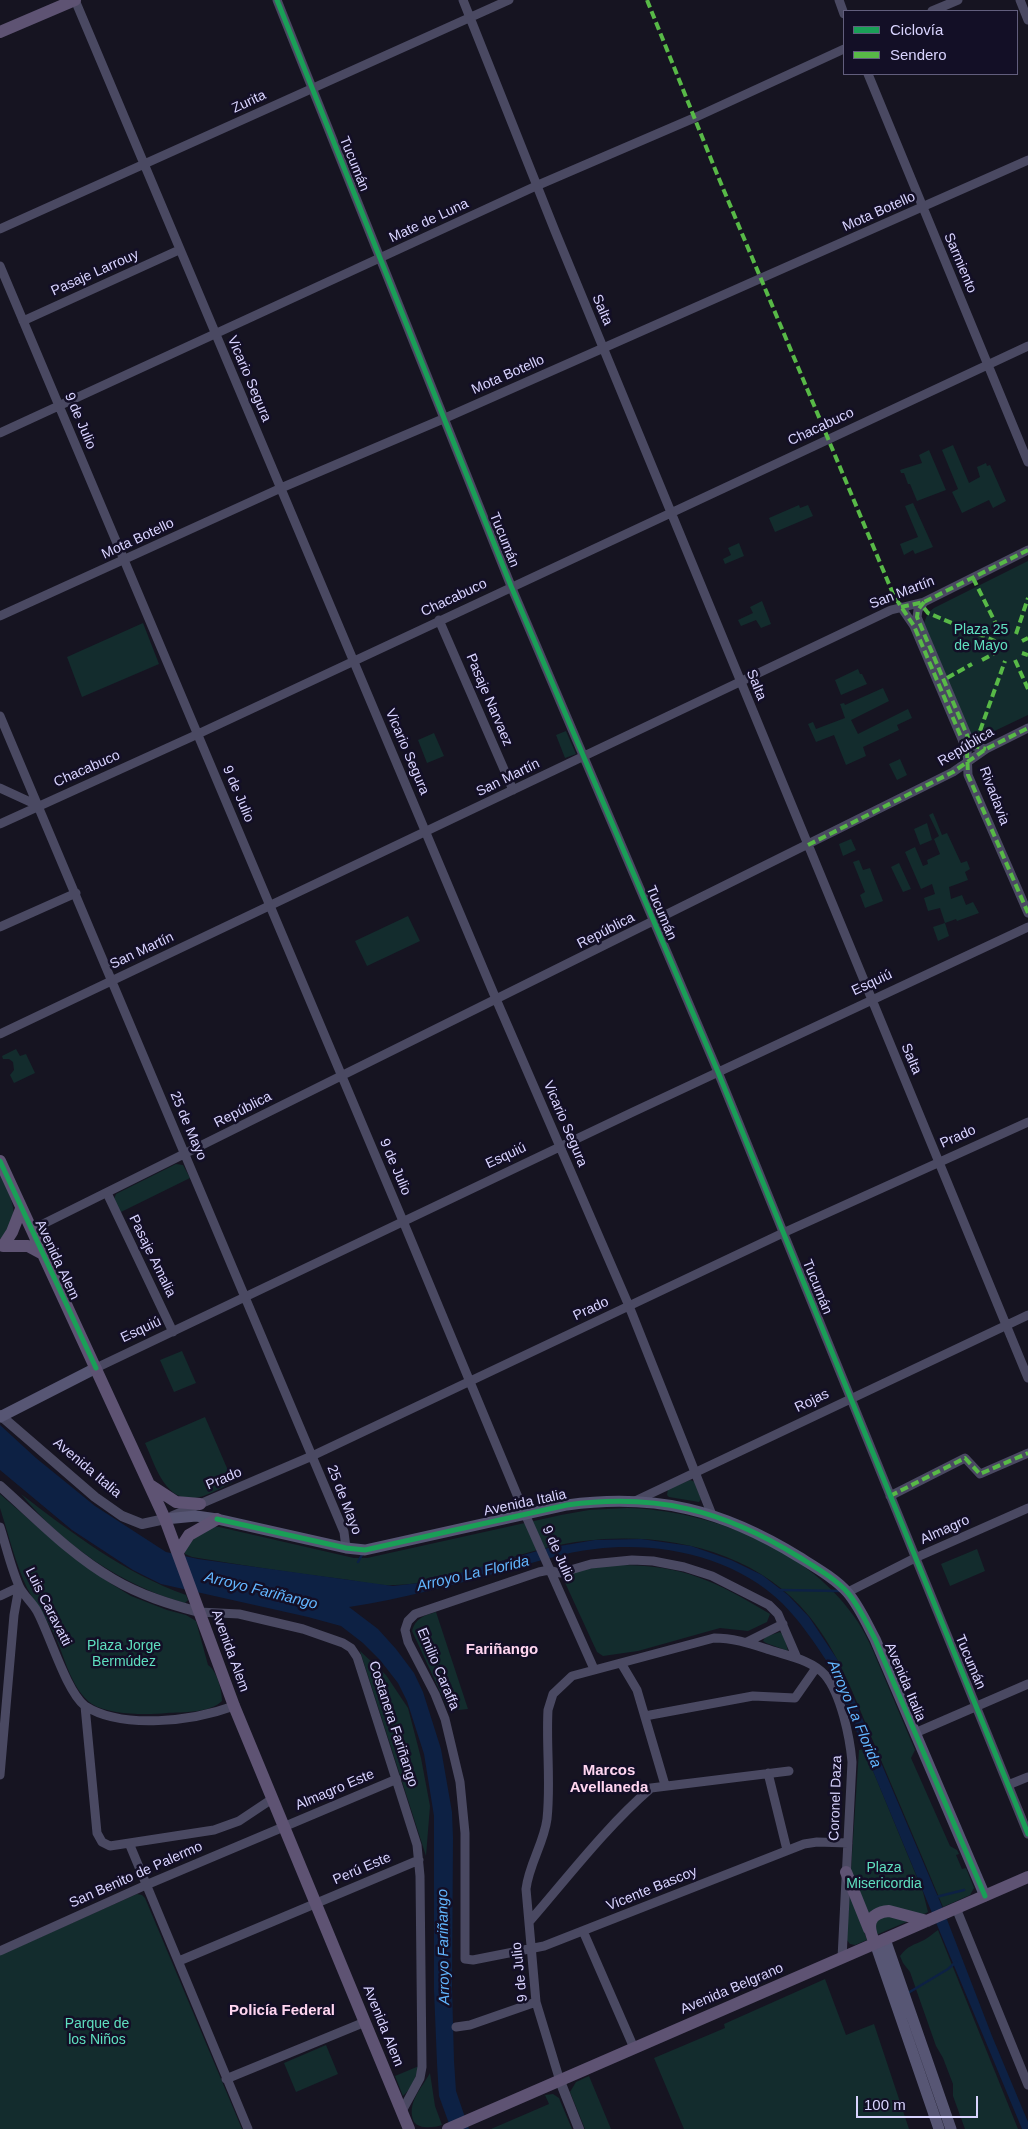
<!DOCTYPE html>
<html>
<head>
<meta charset="utf-8">
<style>
	body { margin:0 }
	#map { position:relative; width:1028px; height:2129px; overflow:hidden; background:#161421; font-family:Arial,sans-serif }
	canvas { display:block }
	.legend { position:absolute; left:843px; top:10px; width:175px; height:65px; box-sizing:border-box; background:#130f26; border:1px solid #625e7d; margin:0; padding:6px 9px; list-style:none; font-size:15px; color:#d9d4ff }
	.legend li { display:flex; align-items:center; gap:10px; height:25px }
	.legend b { width:25px; border:1px solid #625e7d }
	.scale { position:absolute; left:856px; top:2096px; width:122px; height:22px; box-sizing:border-box; border:2px solid #d9d4ff; border-top:0; padding-left:6px; font-size:15px; line-height:18px; white-space:nowrap; color:#d9d4ff; -webkit-text-stroke:4px #130f26; paint-order:stroke }
</style>
</head>
<body>
<div id="map">
<canvas width="1028" height="2129"></canvas>
<ul class="legend">
<li><b style="height:6px;background:#1a9f57"></b>Ciclovía</li>
<li><b style="height:6px;background:#58b947"></b>Sendero</li>
</ul>
<div class="scale">100 m</div>
</div>
<script>
const g = document.querySelector('canvas').getContext('2d');
g.lineJoin = 'round';
function fill(path, color) {
  g.fillStyle = color;
  g.fill(path, 'evenodd');
}
function strokePath(path, color, width, dash) {
  g.strokeStyle = color;
  g.lineWidth = width;
  g.lineCap = dash ? 'butt' : 'round';
  g.setLineDash(dash || []);
  g.stroke(path);
}
function label(font, color, halo, rows, align = 'center') {
  g.font = font + ' Arial,sans-serif';
  g.lineWidth = 5;
  g.setLineDash([]);
  g.textBaseline = 'middle';
  g.strokeStyle = halo;
  g.fillStyle = color;
  for (const [text, x, y, turn = 0] of rows) {
    g.save();
    g.translate(x, y);
    g.rotate((+turn || 0) * Math.PI / 180);
    g.textAlign = isNaN(turn) ? turn : align;
    if (halo) g.strokeText(text, 0, 0);
    g.fillText(text, 0, 0);
    g.restore();
  }
}
fill(new Path2D(`
	M961,254L971,279L962,283L951,258Z
	M953,445L969,483L980,477L977,467L986,463L987,466L990,465L1006,501L993,508L989,500L962,513L952,492L958,489L942,450Z
	M929,450L946,490L917,501L910,484H908L904,473H901L900,470L922,463L919,455Z
	M913,503L933,547L915,554L913,550L904,555L900,544L918,537L905,506Z
	M799,505L800,508L808,505L813,516L775,532L769,518Z
	M739,543L744,556L725,564L723,559L731,555L728,548Z
	M1028,561V715L982,737L970,733L924,623L928,613L934,608Z
	M762,601L771,624L761,628L756,620L741,626L738,620L753,613L750,607Z
	M143,623L159,664L82,697L67,657Z
	M858,669L860,674H862L867,684L841,695L835,680Z
	M883,688L889,701L851,720L858,734L908,709L912,718L897,725L899,730L863,747L866,756L846,765L834,735L816,742L808,724L813,722L816,729L845,718L840,704L844,703L845,705Z
	M566,731L576,754L565,758L556,735Z
	M434,733L444,756L427,763L418,740Z
	M900,759L907,775L897,780L889,764Z
	M933,813L942,835L947,833L961,863L967,861L970,869L965,872L968,880L949,887L951,899L962,895L966,905L973,902L979,913L957,921L956,919L945,923L949,936L938,941L933,927L945,923L940,908L928,911L924,898L935,894L932,884L921,889L905,852L915,847L923,866L928,864L927,860L940,854L934,839L939,836L929,815Z
	M927,823L932,840L920,845L914,829Z
	M851,839L856,850L843,856L839,844Z
	M859,860L863,870L870,868L883,901L865,908L860,895L865,892L853,862Z
	M899,863L911,889L903,892L891,867Z
	M408,916L420,941L367,966L355,941Z
	M16,1049L20,1056L26,1054L35,1073L14,1083L10,1075L14,1070L13,1062L9,1059H3L2,1056Z
	M176,1164L183,1165L190,1178L121,1212L114,1199L116,1194Z
	M0,1174C10,1196 25,1220 0,1239Z
	M182,1351L196,1383L174,1392L160,1360Z
	M205,1417L233,1482C223,1487 211,1494 200,1497C166,1506 156,1467 145,1443Z
	M690,1480L695,1482L701,1499L699,1502L669,1497L667,1495L668,1489Z
	M0,1494L56,1543L110,1583L131,1596L167,1610L186,1615L196,1621L208,1665C217,1671 222,1690 222,1701C210,1713 183,1712 167,1713C147,1715 109,1715 92,1704C72,1690 65,1659 56,1638C48,1620 36,1605 27,1588C16,1565 8,1533 0,1508Z
	M21,1494C72,1533 124,1573 186,1595L188,1600L185,1603C122,1586 62,1544 21,1494Z
	M627,1508C707,1510 805,1547 853,1615C866,1632 874,1653 882,1672C893,1698 904,1724 915,1750L911,1758L950,1846L957,1850L959,1854L956,1855L962,1869L966,1868L974,1888L970,1895L943,1907C920,1851 896,1796 873,1741C855,1698 839,1653 809,1616C747,1540 636,1526 545,1548C496,1560 446,1584 395,1585C377,1586 359,1581 342,1579C292,1573 242,1565 192,1557L185,1554V1545L210,1527H219L354,1558H367L561,1515L589,1510Z
	M977,1549L985,1571L950,1586L941,1564Z
	M614,1565C681,1564 714,1580 770,1614L767,1622L748,1631L720,1628L638,1651L603,1656L597,1652L562,1576L585,1569Z
	M436,1612L468,1709L449,1711L412,1631C416,1618 423,1616 436,1612Z
	M780,1632L784,1636L788,1651L766,1643L763,1641L765,1637Z
	M360,1651L386,1675L408,1708L421,1758L430,1806L426,1856Z
	M864,1749L923,1892L928,1912L922,1915L890,1907L867,1920L851,1870L859,1750Z
	M850,1891L867,1940L855,1945L850,1944L846,1939Z
	M137,1894L142,1895L145,1898L242,2129H0V1955Z
	M883,1916L911,1920L876,1935L875,1923Z
	M938,1930L1018,2129H965L953,2096V2084L943,2058L936,2046L910,1972L903,1963L900,1956C907,1946 914,1945 924,1940C930,1937 933,1933 938,1930Z
	M825,1979L846,2035L874,2024L909,2129H684L654,2058L725,2028L724,2024Z
	M326,2045L338,2074L296,2092L284,2063Z
	M419,2066C416,2077 412,2088 403,2096L395,2076Z
	M430,2073L435,2106L442,2125C433,2128 419,2129 414,2122C406,2104 421,2089 430,2073Z
	M589,2076L611,2129H585L570,2092L576,2082Z
	M553,2094L559,2098L572,2129H491L549,2104L545,2095Z`), '#132c2d');
fill(new Path2D(`
	M0,1425L36,1458L95,1506L166,1552L198,1559L393,1586L428,1582L548,1548L595,1540L641,1539L691,1546L731,1560L762,1575L788,1595L809,1617L837,1659L941,1904L992,2036L1028,2122V2129H1022L828,1663C814,1642 800,1621 782,1603C735,1557 660,1541 595,1549C565,1552 533,1563 504,1571C452,1585 402,1599 349,1607L378,1629L396,1649L414,1673L423,1692L441,1749L452,1812L453,1838L452,1987L454,2061L456,2091L469,2129H451L439,2096L437,2063L434,1990V1816L424,1754L407,1701L398,1683L380,1660L363,1643L341,1626L308,1617L161,1584L133,1570L72,1530L0,1470Z`), '#0d2144');
strokePath(new Path2D(`
	M358,1562L363,1553
	M779,1590L841,1591
	M936,1897L964,1890
	M908,1993L948,1969L956,1962`), '#0d2144', 2.5);
strokePath(new Path2D(`
	M75,0L496,999L629,1306L712,1515
	M277,0L511,586L718,1072L1028,1834
	M463,0L555,231L1028,1378
	M839,0L844,14
	M1020,0L1028,20
	M932,11L958,0
	M868,74L1028,462
	M0,229L509,0
	M0,266L403,1221L525,1514L594,1669
	M23,321L179,250
	M0,433L536,186L694,118L844,49
	M924,602L918,610L917,617L970,742L974,746L986,749
	M901,607L914,626L967,751L968,775L1028,913
	M0,616L281,488L443,419L1028,160
	M439,620L513,790
	M0,716L344,1532L346,1548
	M0,788L39,806
	M0,824L198,734L1028,346
	M0,927L76,893
	M0,1034L891,610L924,602L1028,550
	M107,1193L173,1332
	M31,1230L953,772L986,749L1028,728
	M96,1368L633,1112L1028,927
	M890,1496L965,1458L980,1474L1028,1453
	M635,1501L1028,1315
	M172,1516L312,1456L783,1233L1028,1122
	M0,1527C6,1546 11,1568 19,1586C23,1595 32,1602 37,1611C50,1635 66,1691 85,1706L97,1833L102,1842L110,1846L214,1830L239,1821L272,1799
	M848,1592L915,1558L1028,1508
	M0,1596L19,1587
	M199,1612L239,1614L303,1629L343,1643L351,1648L357,1657L417,1845L420,1876L422,2067L420,2078L402,2111
	M747,1642L783,1624
	M797,1658L778,1614L769,1605L712,1576L684,1567L653,1561L632,1560L591,1564L560,1573L549,1570L539,1572L415,1614L408,1621L405,1630L408,1642L435,1694L445,1719L460,1782L465,1833V1959L473,1960L544,1946L804,1844L817,1842L848,1843
	M621,1663L637,1690L665,1785
	M85,1706C123,1730 193,1721 234,1706
	M645,1716L753,1696L795,1698L816,1668
	M915,1733L1028,1684
	M768,1773L787,1850
	M0,1775L14,1615L19,1587
	M1008,1785L1028,1777
	M129,1843L248,2129
	M956,1908L1028,2085
	M529,1922C568,1877 606,1827 651,1788L789,1771
	M583,1931L634,2048
	M0,1951L146,1885L397,1779
	M179,1961L419,1860
	M456,2027L470,2025L536,2002
	M226,2079L365,2022
	M560,2081L536,2002L526,1889C529,1864 544,1843 547,1819C551,1783 546,1746 548,1710L553,1694L572,1676L714,1638C734,1638 751,1644 770,1650C788,1656 812,1660 825,1675C841,1694 850,1738 852,1762L842,1958`), '#4a4962', 9);
strokePath(new Path2D(`
	M0,1415L95,1497L122,1516L142,1524L165,1519
	M0,1486C36,1518 71,1555 113,1579C140,1595 169,1604 199,1612
	M560,2081L579,2129`), '#4a4962', 10);
strokePath(new Path2D(`
	M0,1417L96,1368
	M165,1519L196,1516L217,1519L346,1548L365,1550L567,1505C656,1493 723,1510 799,1557C815,1567 836,1579 848,1593C859,1606 867,1624 875,1639L985,1896
	M885,1939L951,2129
	M875,1943L939,2129`), '#575674', 11);
strokePath(new Path2D(`
	M0,32L75,0
	M0,1161L165,1519L234,1706L409,2129
	M3,1246L12,1232L21,1209
	M3,1246H28L41,1253
	M150,1485L176,1502L200,1504
	M178,1552L189,1535L217,1519
	M846,1872L869,1929
	M875,1943C867,1927 867,1913 889,1911L927,1921
	M448,2129L1028,1877`), '#5e5373', 12);
strokePath(new Path2D(`
	M647,0L717,174L894,596L914,626L967,751L968,775L1028,913
	M973,578L1001,634
	M924,602L918,610L917,617L970,742L974,746L986,749
	M901,607L924,602L1028,550
	M924,608L928,613L995,641
	M1016,634L1028,598
	M1022,641L1028,638
	M1022,653L1028,655
	M982,660L995,653
	M1015,660L1028,689
	M947,678L972,664
	M976,742L1005,661
	M808,845L953,772L986,749L1028,728
	M890,1496L965,1458L980,1474L1028,1453`), '#58b947', 4, [8, 4]);
strokePath(new Path2D(`
	M277,0L511,586L718,1072L1028,1834
	M0,1161L96,1368
	M217,1519L346,1548L365,1550L567,1505C656,1493 723,1510 799,1557C815,1567 836,1579 848,1593C859,1606 867,1624 875,1639L985,1896`), '#1a9f57', 5);
label('14px', '#d9d4ff', '#130f26', [
	["Zurita",249,102,-25],
	["Tucumán",354,164,68],
	["Mota Botello",879,212,-24],
	["Mate de Luna",429,221,-25],
	["Sarmiento",960,263,67],
	["Pasaje Larrouy",95,273,-24],
	["Salta",602,310,67],
	["Mota Botello",508,375,-24],
	["Vicario Segura",249,379,67],
	["9 de Julio",80,421,67],
	["Chacabuco",821,427,-25],
	["Mota Botello",138,539,-25],
	["Tucumán",504,540,68],
	["San Martín",902,593,-21],
	["Chacabuco",454,598,-25],
	["Salta",756,685,68],
	["Pasaje Narvaez",489,700,67],
	["República",966,747,-31],
	["Vicario Segura",407,752,67],
	["Chacabuco",87,769,-24],
	["San Martín",508,778,-26],
	["9 de Julio",238,794,67],
	["Rivadavia",994,796,69],
	["Tucumán",661,913,67],
	["República",606,931,-27],
	["San Martín",142,951,-25],
	["Esquiú",872,983,-25],
	["Salta",911,1059,67],
	["República",243,1110,-27],
	["Vicario Segura",565,1124,67],
	["25 de Mayo",188,1126,67],
	["Prado",958,1137,-24],
	["Esquiú",506,1156,-25],
	["9 de Julio",395,1167,67],
	["Pasaje Amalia",152,1256,64],
	["Avenida Alem",57,1260,65],
	["Tucumán",817,1287,68],
	["Prado",591,1309,-25],
	["Esquiú",141,1330,-25],
	["Rojas",812,1401,-26],
	["Avenida Italia",87,1468,40],
	["Prado",224,1479,-23],
	["25 de Mayo",344,1500,69],
	["Avenida Italia",525,1503,-12],
	["Almagro",945,1530,-24],
	["9 de Julio",558,1554,66],
	["Luis Caravatti",48,1607,63],
	["Avenida Alem",230,1651,70],
	["Tucumán",970,1662,67],
	["Emilio Caraffa",438,1669,67],
	["Avenida Italia",905,1682,67],
	["Costanera Fariñango",393,1724,72],
	["Almagro Este",335,1790,-23],
	["Coronel Daza",836,1798,-88],
	["Perú Este",362,1869,-23],
	["San Benito de Palermo",136,1875,-24],
	["Vicente Bascoy",652,1889,-22],
	["9 de Julio",520,1972,-96],
	["Avenida Belgrano",732,1989,-23],
	["Avenida Alem",383,2026,68]
]);
label('14px', '#5fe0c0', '#130f26', [
	["Plaza 25",981,630],
	["de Mayo",981,646],
	["Plaza Jorge",124,1646],
	["Bermúdez",124,1662],
	["Plaza",884,1868],
	["Misericordia",884,1884],
	["Parque de",97,2024],
	["los Niños",97,2040]
]);
label('italic 15px', '#62b6ff', '#130f26', [
	["Arroyo La Florida",473,1574,-13],
	["Arroyo Fariñango",261,1591,14],
	["Arroyo La Florida",854,1714,67],
	["Arroyo Fariñango",444,1947,-91]
]);
label('bold 15px', '#ffd6f0', '#130f26', [
	["Fariñango",502,1650],
	["Marcos",609,1771],
	["Avellaneda",609,1788],
	["Policía Federal",282,2011]
]);
</script>
</body>
</html>
